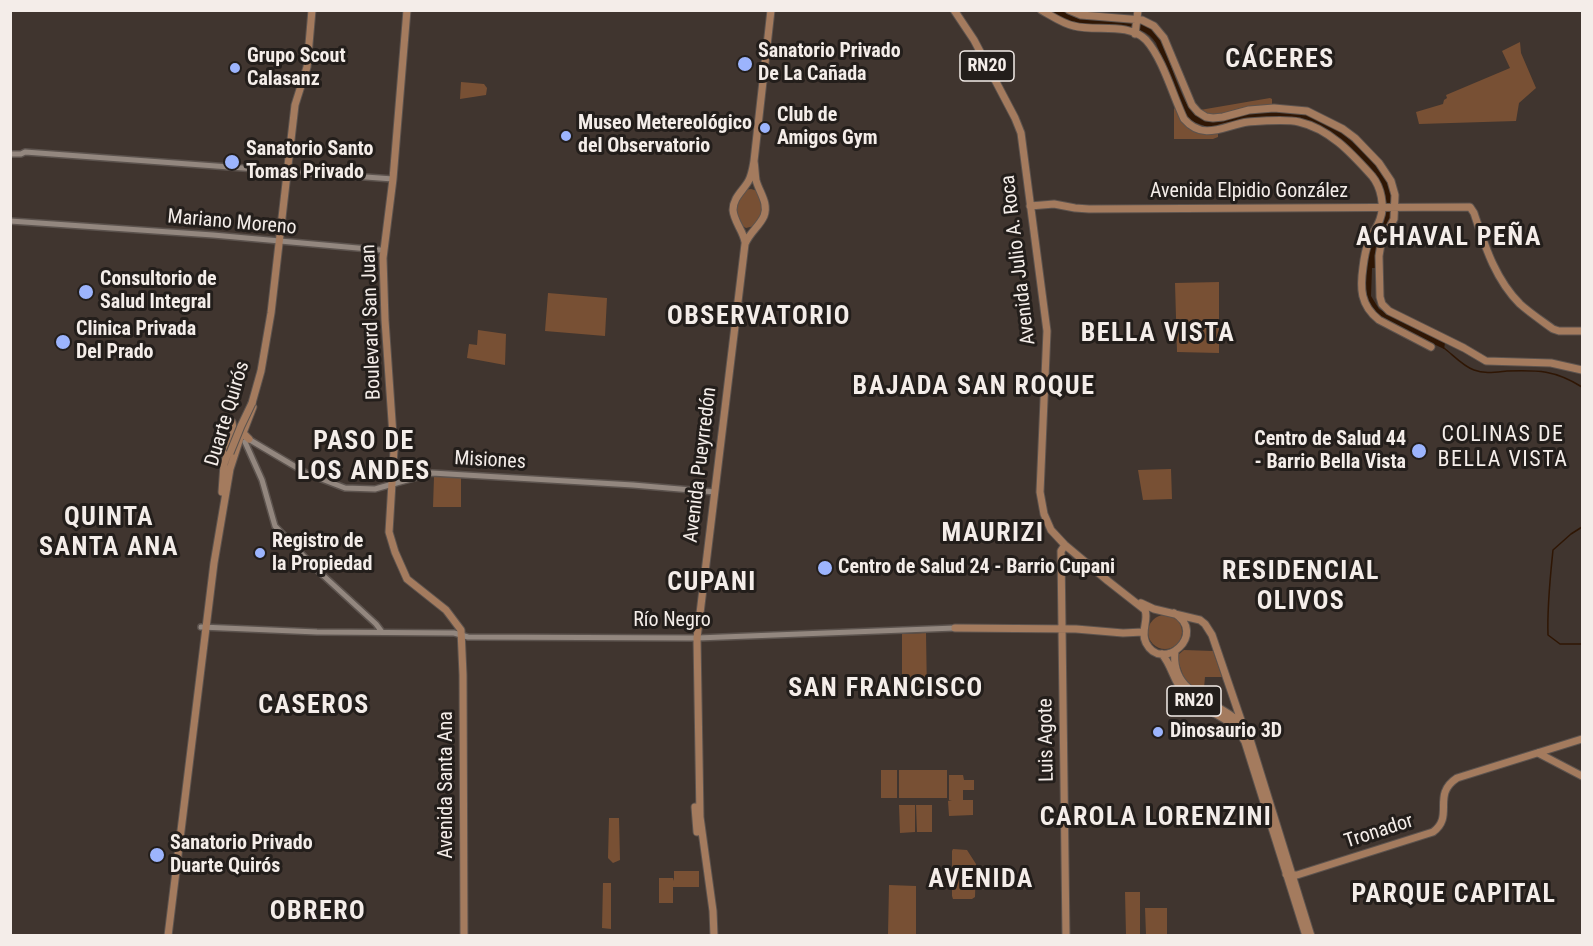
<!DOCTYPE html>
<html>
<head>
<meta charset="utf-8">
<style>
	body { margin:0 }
	#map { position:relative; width:1593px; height:946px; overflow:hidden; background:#40352f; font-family:"Roboto Condensed",sans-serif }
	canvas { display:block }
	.frame { position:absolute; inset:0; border:12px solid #f4ede9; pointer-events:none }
</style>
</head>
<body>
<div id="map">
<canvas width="1593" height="946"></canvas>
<div class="frame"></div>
</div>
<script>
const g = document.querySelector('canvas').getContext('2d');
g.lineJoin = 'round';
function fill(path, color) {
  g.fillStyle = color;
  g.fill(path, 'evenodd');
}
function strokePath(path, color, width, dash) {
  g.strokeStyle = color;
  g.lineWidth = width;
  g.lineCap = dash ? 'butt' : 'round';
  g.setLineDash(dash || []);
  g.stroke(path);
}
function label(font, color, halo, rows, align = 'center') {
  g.font = font + ' "Roboto Condensed",sans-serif';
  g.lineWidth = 6;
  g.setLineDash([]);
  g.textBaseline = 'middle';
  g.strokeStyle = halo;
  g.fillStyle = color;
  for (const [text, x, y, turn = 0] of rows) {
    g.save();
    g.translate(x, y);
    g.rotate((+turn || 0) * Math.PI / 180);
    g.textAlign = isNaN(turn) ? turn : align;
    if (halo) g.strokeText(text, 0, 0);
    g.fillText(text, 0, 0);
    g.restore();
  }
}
fill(new Path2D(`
	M1520,42L1521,53L1536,88L1519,103L1516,121L1419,124L1416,112L1443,104L1444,100L1447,98L1446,95L1510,68L1502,51Z
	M461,82L484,84L487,88L486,95L460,99Z
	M1270,98L1272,99V105L1270,106C1260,106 1251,106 1241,108C1224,112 1217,119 1200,110Z
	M1176,107L1190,126L1218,133V137L1213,139H1174V109Z
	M751,189L758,191C762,206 765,213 754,226L746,228L738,223L735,207L744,190Z
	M1219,282V353L1177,352L1175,283Z
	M548,293L607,298L605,336L545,331Z
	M478,330L506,334L505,365L467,358L469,344L477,345Z
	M1171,469L1172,499L1143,500L1138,470Z
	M434,477H461V507H433Z
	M1148 632a17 17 0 1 1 34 0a17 17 0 1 1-34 0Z
	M926,633L927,696L902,697V634Z
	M1184,650L1213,651L1222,677H1205L1204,688L1191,687L1184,678L1177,658L1178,655Z
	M881,770H897V798H881Z
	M899,770H947V798H899Z
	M949,775H963L964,780H974V790H963V800H973V815L949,816L948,801L952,800H949Z
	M899,805H915V832L900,833Z
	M916,805H932V832H917Z
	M609,818H619L620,860L613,863L608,858Z
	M953,849L967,850L976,864L975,897L972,899H953L952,896V851Z
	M674,871H699V887H673V903H659V878H673L674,881Z
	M603,883H611V929L602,928Z
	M889,885L916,886V935H888Z
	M1125,892H1140V935H1126Z
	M1145,908H1167V935H1146Z`), '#785034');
fill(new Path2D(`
	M1048,11H1061L1077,18L1110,19L1147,24L1157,32L1162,42C1169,58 1181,99 1191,110C1198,117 1206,122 1216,122C1226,122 1236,114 1247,113C1279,108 1318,112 1344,134C1367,157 1402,181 1390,219C1388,225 1384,230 1381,236C1376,246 1376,257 1375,268H1372L1371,296L1379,309L1445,343L1444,349L1386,321C1379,316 1370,310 1367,302C1361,288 1365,257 1371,243C1379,223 1389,214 1384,191C1381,177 1367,166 1357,155C1337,135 1325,124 1295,119L1210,128L1194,122L1187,117L1183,110L1156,43C1142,19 1102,29 1078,24C1067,22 1057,15 1048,11Z`), '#2f1604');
strokePath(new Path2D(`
	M1444,348C1453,355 1464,367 1474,370C1484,374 1496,372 1507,371C1538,370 1555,370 1582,387
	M1582,527L1571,534L1553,550C1550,579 1547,606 1548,635L1560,644H1582`), '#2f1604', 1.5);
const minor = new Path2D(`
	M10,154H21L25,152L393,179
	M10,221L213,235L380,250
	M245,437L306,473L345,488L375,489L432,473L633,485L715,492
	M245,442L262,480L275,526L314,567L376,624L382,632
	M201,627L317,632L454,633L468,637L697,638L955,628`);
const major = new Path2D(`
	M407,10L393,179L383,258L385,320L394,450L389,532L395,552L407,579L446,610L461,630L463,675L464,936
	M954,10L974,40L1015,118L1021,133L1047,331L1040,492L1044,514L1051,530L1065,545L1108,581L1145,610C1149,621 1140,631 1146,643C1162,674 1209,634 1174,613
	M1041,10C1052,16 1063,24 1074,26C1096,32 1128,22 1146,40C1163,59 1173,96 1184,119C1204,142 1225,125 1248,122C1262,121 1286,119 1299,122C1330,129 1352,154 1372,176C1381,187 1385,206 1380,219C1377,228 1371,235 1368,244C1365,251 1364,259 1363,267C1360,288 1360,305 1379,320L1431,347
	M1069,10L1081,15L1142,20L1154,26L1164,38L1192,105L1198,112L1206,117L1213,118L1223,117L1249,110L1274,108L1307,111L1343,129L1355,138L1379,163L1391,181L1395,195L1394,219L1381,244L1379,256L1380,297L1382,304L1389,311L1464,348L1486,361L1551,363L1582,370
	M1135,34L1138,10
	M1030,206L1054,204L1075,208L1089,209L1470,207L1474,213C1485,246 1495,279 1520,304C1530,313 1542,321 1553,329L1559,331H1582
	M745,242C743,230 734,222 733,210C733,197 744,190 749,180C752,174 753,167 754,161L771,10
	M252,403L261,371L271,313L295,105L307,67L312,10
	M249,439L243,433L253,407
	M222,492L224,464L234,435L232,422
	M1065,545L1061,551L1066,936
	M1141,603L1154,609L1200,620L1205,624L1212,635L1242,723
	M955,628L1076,629L1123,633L1143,632
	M1175,651C1170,694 1214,699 1238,721C1242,725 1245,731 1249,736L1311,936
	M1162,654C1173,667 1173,682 1186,695C1207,715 1230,713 1245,742L1306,936
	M1538,753L1582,776
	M695,807L697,832
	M1286,874L1297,875L1433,832C1455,816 1431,795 1457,778L1582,739
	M168,936L214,563L230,469L241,435
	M714,936L713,911L700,817L697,638L745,244C750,232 759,227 764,216C769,203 759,192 756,180C755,174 755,167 754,161`);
strokePath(minor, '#5c534e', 8);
strokePath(major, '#5c534e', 9);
strokePath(minor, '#93877f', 5);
strokePath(major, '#a47b5e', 7);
const majorBridge = new Path2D(`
	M230,453L241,426L252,403`);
strokePath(majorBridge, '#5c534e', 9, []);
strokePath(majorBridge, '#a47b5e', 7);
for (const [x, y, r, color] of [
	[745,64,8,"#9cb4fd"],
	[235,68,6,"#9cb4fd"],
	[765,128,6,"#9cb4fd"],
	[566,136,6,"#9cb4fd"],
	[232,162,8,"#9cb4fd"],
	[86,292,8,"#9cb4fd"],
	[63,342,8,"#9cb4fd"],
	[1419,451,8,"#9cb4fd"],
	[260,553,6,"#9cb4fd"],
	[825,568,8,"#9cb4fd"],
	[1158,732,6,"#9cb4fd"],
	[157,855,8,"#9cb4fd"]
]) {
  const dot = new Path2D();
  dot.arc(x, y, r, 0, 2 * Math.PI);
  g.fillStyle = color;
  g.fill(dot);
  strokePath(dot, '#231e1b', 2);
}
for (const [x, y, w] of [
	[987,66,54],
	[1194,701,54]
]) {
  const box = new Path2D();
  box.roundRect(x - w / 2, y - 15, w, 30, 4.5);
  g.fillStyle = '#231e1b';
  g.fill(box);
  strokePath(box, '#f4ede9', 1.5);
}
label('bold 18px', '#f4ede9', null, [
	["RN20",987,66],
	["RN20",1194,701]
]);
label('bold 20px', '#f4ede9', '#231e1b', [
	["Sanatorio Privado",758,52],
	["De La Cañada",758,75],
	["Grupo Scout",247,57],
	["Calasanz",247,80],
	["Club de",777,116],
	["Amigos Gym",777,139],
	["Museo Metereológico",578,124],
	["del Observatorio",578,147],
	["Sanatorio Santo",246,150],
	["Tomas Privado",246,173],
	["Consultorio de",100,280],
	["Salud Integral",100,303],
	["Clinica Privada",76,330],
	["Del Prado",76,353],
	["Centro de Salud 44",1406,440,"right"],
	["- Barrio Bella Vista",1406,463,"right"],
	["Registro de",272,542],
	["la Propiedad",272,565],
	["Centro de Salud 24 - Barrio Cupani",838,568],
	["Dinosaurio 3D",1170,732],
	["Sanatorio Privado",170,844],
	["Duarte Quirós",170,867]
], 'left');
label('20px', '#f4ede9', '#231e1b', [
	["Avenida Elpidio González",1249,192],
	["Mariano Moreno",232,223,5],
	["Avenida Julio A. Roca",1019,260,-97],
	["Boulevard San Juan",372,322,-92],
	["Duarte Quirós",228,414,-73],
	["Misiones",490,461,3],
	["Avenida Pueyrredón",701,465,-83],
	["Río Negro",672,621],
	["Luis Agote",1047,740,-91],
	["Avenida Santa Ana",447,785,-90],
	["Tronador",1379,832,-18]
]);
g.letterSpacing = '1.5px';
label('22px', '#f4ede9', '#231e1b', [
	["COLINAS DE",1503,435],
	["BELLA VISTA",1503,460]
]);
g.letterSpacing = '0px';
g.letterSpacing = '1.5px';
label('bold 26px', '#f4ede9', '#231e1b', [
	["CÁCERES",1280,60],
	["ACHAVAL PEÑA",1449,238],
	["OBSERVATORIO",759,317],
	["BELLA VISTA",1158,334],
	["BAJADA SAN ROQUE",974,387],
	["PASO DE",364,442],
	["LOS ANDES",364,472],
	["QUINTA",109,518],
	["SANTA ANA",109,548],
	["MAURIZI",993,534],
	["RESIDENCIAL",1301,572],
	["OLIVOS",1301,602],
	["CUPANI",712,583],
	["SAN FRANCISCO",886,689],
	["CASEROS",314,706],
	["CAROLA LORENZINI",1156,818],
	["AVENIDA",981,880],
	["PARQUE CAPITAL",1454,895],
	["OBRERO",318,912]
]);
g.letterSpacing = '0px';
</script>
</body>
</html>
